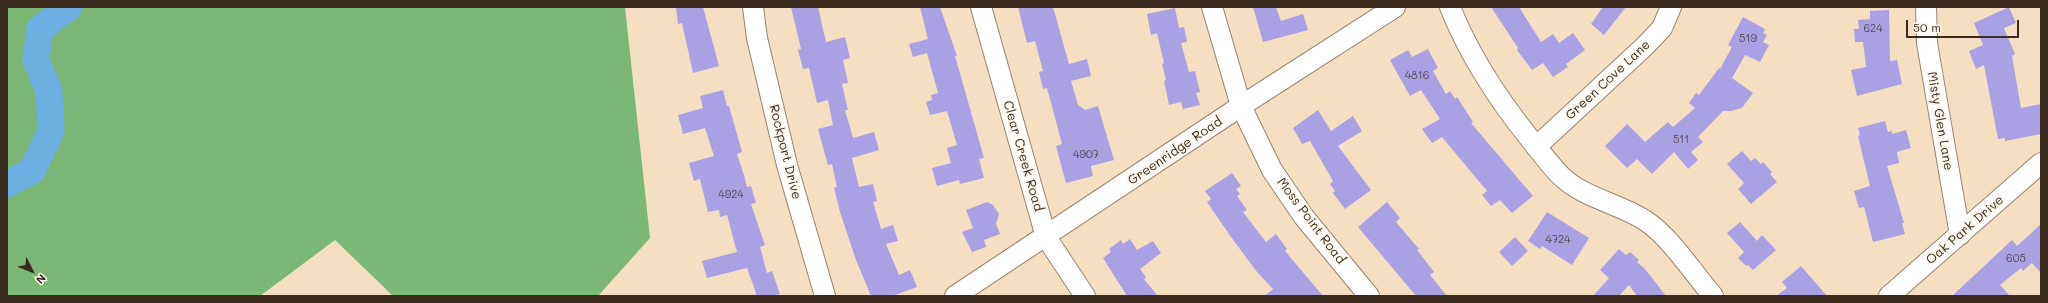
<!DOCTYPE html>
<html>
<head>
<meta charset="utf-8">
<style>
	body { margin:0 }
	#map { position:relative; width:2048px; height:303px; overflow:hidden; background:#f5dfc3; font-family:Mali,sans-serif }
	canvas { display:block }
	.frame { position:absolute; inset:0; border:8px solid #3b2a1e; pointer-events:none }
	.north { position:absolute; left:12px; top:251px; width:40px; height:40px; -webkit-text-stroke:3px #fbf7ec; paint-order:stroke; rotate:132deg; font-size:11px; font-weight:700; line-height:16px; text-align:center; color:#3b2a1e }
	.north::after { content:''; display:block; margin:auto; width:14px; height:18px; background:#3b2a1e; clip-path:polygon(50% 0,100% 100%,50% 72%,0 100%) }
	.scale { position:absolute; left:1906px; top:20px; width:113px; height:18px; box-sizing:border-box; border:2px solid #3b2a1e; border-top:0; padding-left:5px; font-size:12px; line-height:14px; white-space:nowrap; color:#3b2a1e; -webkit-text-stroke:3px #fbf7ec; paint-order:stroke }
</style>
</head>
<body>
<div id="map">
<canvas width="2048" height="303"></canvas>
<div class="frame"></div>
<div class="north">N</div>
<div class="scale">50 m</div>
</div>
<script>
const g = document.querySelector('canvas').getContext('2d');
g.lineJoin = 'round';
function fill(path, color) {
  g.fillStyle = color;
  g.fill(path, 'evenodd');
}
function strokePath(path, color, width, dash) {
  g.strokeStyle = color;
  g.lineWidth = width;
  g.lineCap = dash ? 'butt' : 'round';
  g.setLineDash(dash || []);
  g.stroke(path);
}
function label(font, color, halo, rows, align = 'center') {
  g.font = font + ' Mali,sans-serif';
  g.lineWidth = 4;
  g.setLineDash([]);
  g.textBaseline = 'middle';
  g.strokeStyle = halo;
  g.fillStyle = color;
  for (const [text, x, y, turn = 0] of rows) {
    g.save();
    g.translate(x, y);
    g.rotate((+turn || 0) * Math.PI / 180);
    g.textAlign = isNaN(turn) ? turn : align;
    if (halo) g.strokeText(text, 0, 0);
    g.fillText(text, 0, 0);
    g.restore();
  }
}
fill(new Path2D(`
	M7,7H625L650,238L598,296H393L335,240L260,296H7Z`), '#7bb776');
strokePath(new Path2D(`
	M7,184L32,171L51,131L49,92L36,60L40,29L69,7`), '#6cb1e2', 27);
fill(new Path2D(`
	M676,7H703L719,66L693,73L682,23L678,24Z
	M791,7H818L826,42L845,37L850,58L843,60L848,83L842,84L848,110H845L853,138L874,132L879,150L852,158L859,187L873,184L877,201L873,202L881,229L893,225L898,241L886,244L899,275L910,270L917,287L892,296H871L856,260L840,212L834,188L837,187L832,164L828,165L818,129L833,125L828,100L817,103L809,68L803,69L798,50L801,49Z
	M920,7H940L957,56H955L984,158L979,159L984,178L960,184L959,180L937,186L932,168L951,163L947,148L957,145L947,111L930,115L926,102L932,100L931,95L938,93L927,53L913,57L909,44L928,39Z
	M1018,7H1053L1069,64L1087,59L1091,76L1071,81L1078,105L1085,110L1098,106L1114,160L1091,166L1093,176L1066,183L1056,146L1062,144L1047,88L1043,89L1039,72L1043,71L1035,41L1027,43Z
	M1253,7H1276L1281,21L1303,14L1308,30L1263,42Z
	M1491,7H1519L1541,42L1553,34L1559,43L1573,33L1585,50L1566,64L1568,67L1553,77L1543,63L1532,70L1517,50L1518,48Z
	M1603,7H1626L1604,35L1591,24Z
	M2009,7L2016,23L2004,28L2015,54L2012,56L2021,108L2041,104V134L2005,141V138L1998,139L1984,65L1976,69L1969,51L1983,45L1974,23Z
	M1175,8L1179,28L1184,27L1187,42L1181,43L1189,72L1195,71L1200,92L1196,93L1200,105L1183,109L1181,102L1169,105L1164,81L1166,80L1162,64L1164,63L1157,33L1151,35L1147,14Z
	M1889,10L1890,61L1897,60L1902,84L1857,96L1851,70L1866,67L1863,42H1855L1854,29H1859L1858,20L1870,19V11Z
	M1743,17L1765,29L1763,33L1767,35L1763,42L1769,45L1760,62L1745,55L1732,78L1753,93L1742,108L1731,111H1723L1698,137L1703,142L1691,152L1698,160L1688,169L1674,152L1652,174L1637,159L1627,168L1605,146L1627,124L1645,142L1668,122L1673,127L1695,108L1689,103L1696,93L1699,95L1719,68L1720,69L1732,47L1728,45Z
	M1428,49L1438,68L1433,71L1446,94L1450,91L1455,99L1457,97L1473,122L1471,123L1533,196L1512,213L1500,200L1491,206L1482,195L1487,191L1442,137L1432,143L1422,129L1440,119L1421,90L1410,96L1390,60L1408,50L1412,57Z
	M723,90L727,106H729L742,152L737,154L744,175L747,187L751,186L756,203L751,204L765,245L760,247L767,273L772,271L780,294L773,296H757L747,268L707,278L702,261L737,252L727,215L720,217L719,210L708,212L700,179L694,181L689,163L714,156L705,128L683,134L678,115L703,108L700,96Z
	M1318,110L1331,131L1353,116L1362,131L1338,146L1371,190L1345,209L1333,193L1335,191L1330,184L1333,181L1310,141L1302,144L1293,128Z
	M1885,121L1888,132L1892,131V134L1906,130L1911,148L1897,152L1899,163L1887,166L1904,223H1902L1905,234L1873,242L1864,207L1859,208L1854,191L1870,186L1858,136L1860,135L1858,128Z
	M1742,151L1751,161L1755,158L1761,164L1763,162L1772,172L1770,174L1777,182L1751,204L1738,189L1744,183L1727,164Z
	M1232,173L1241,186L1236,189L1240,194L1237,196L1247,210L1243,212L1266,242L1276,234L1287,249L1285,251L1323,296H1264L1273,289L1257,272L1231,237L1207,202L1211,199L1205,191Z
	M987,202L993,205L999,214L996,224L1000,234L984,240L986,247L972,252L962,232L973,228L966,210Z
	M1387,202L1400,218L1396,222L1419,249L1417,250L1434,272L1430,275L1447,296H1416L1358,227Z
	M1547,212L1589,238L1572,265L1542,246L1540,249L1528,241Z
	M1740,222L1757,241L1762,235L1776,250L1753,270L1748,265L1746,266L1738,258L1744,252L1727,233Z
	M2041,224V273L2032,263L2023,271L2021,268L2000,285L2010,296H1952L2012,240L2017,246Z
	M1515,237L1528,251L1512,266L1499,252Z
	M1130,239L1137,250L1153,241L1161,253L1140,269L1146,277L1144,279L1158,296H1127L1103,258L1111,252L1109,249L1121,240L1123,244Z
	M1619,249L1626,255L1630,252L1639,260L1637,262L1645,269L1666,296H1637L1629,285L1619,296H1593L1609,278L1600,270Z
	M1801,266L1827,296H1776L1787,288L1782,282Z`), '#aaa1e4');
const minor = new Path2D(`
	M753,7L757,38L787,165L825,296
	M981,7L1046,237L1085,296
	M1212,7L1241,106L1272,170L1304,217L1369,296
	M1450,7C1469,55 1498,99 1530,139C1540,151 1550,165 1561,176C1585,199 1619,203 1646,221C1670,237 1694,274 1713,296
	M1926,7L1927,43L1960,235
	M1536,147L1645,46L1662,28L1671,7
	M955,296L1241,106L1395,7
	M1889,296L2041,163`);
strokePath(minor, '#988470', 22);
strokePath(minor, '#fff', 20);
label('11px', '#574850', null, [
	["624",1873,29],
	["519",1748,39],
	["4816",1417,76],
	["511",1681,140],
	["4907",1086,155],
	["4924",731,195],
	["4724",1558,240],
	["605",2016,259]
]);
label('13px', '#3b2a1e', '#fbf7ec', [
	["Green Cove Lane",1608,80,-43],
	["Misty Glen Lane",1940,121,80],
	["Greenridge Road",1175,151,-34],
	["Rockport Drive",785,152,76],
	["Clear Creek Road",1023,156,74],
	["Moss Point Road",1311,221,53],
	["Oak Park Drive",1965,230,-41]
]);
</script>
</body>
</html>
